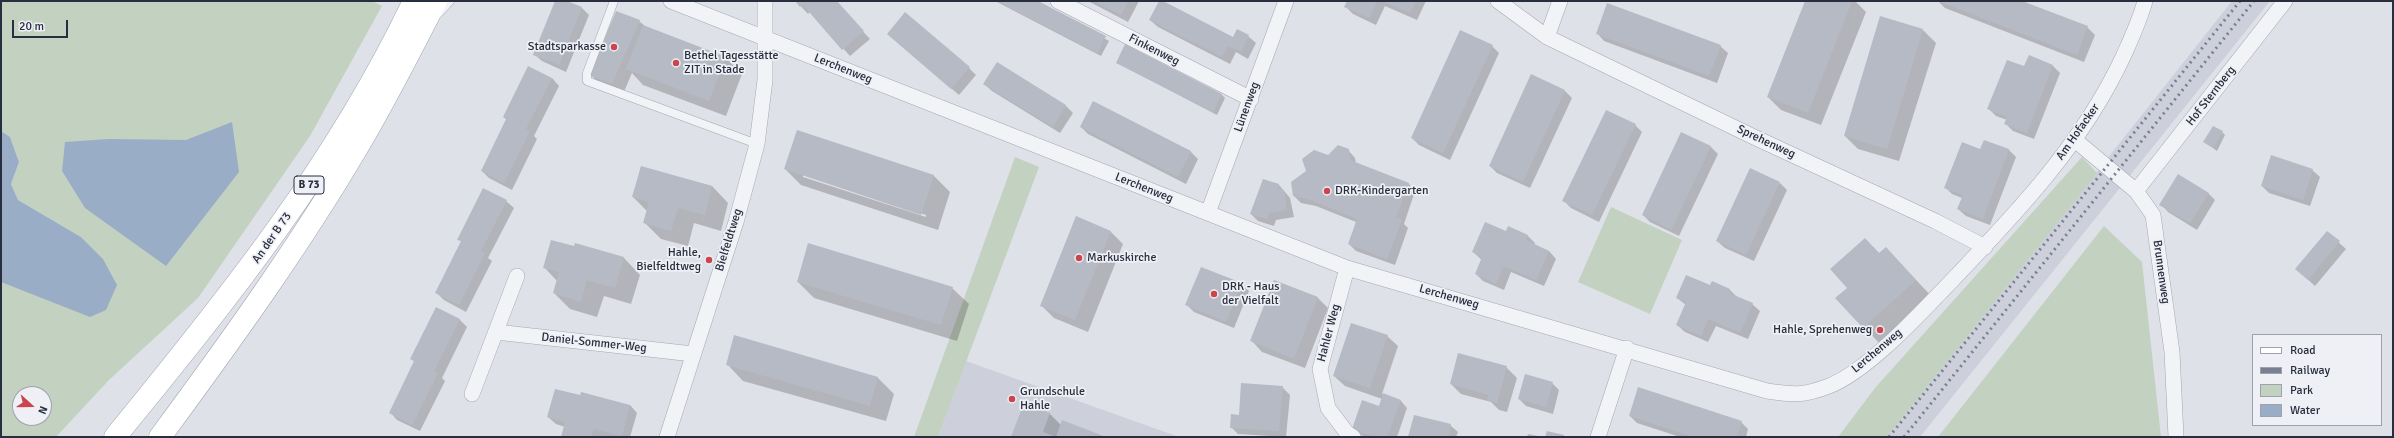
<!DOCTYPE html>
<html>
<head>
<meta charset="utf-8">
<style>
	body { margin:0 }
	#map { position:relative; width:2394px; height:438px; overflow:hidden; background:#dfe1e8; font-family:Signika,sans-serif }
	canvas { display:block }
	.frame { position:absolute; inset:0; border:2px solid #282e3e; pointer-events:none }
	.legend { position:absolute; left:2252px; top:334px; width:130px; height:92px; box-sizing:border-box; background:#eef0f5; border:1px solid #9fa2ac; margin:0; padding:5px 7px; list-style:none; font-size:12px; color:#282e3e }
	.legend li { display:flex; align-items:center; gap:8px; height:20px }
	.legend b { width:20px; border:1px solid #9fa2ac }
	.north { position:absolute; left:12px; top:386px; width:40px; height:40px; box-sizing:border-box; background:#eef0f5; border:1px solid #9fa2ac; border-radius:50%; rotate:111deg; font-size:11px; font-weight:700; line-height:16px; text-align:center; color:#282e3e }
	.north::after { content:''; display:block; margin:auto; width:14px; height:18px; background:#cb454f; clip-path:polygon(50% 0,100% 100%,50% 72%,0 100%) }
	.scale { position:absolute; left:12px; top:20px; width:56px; height:18px; box-sizing:border-box; border:2px solid #282e3e; border-top:0; padding-left:5px; font-size:12px; line-height:14px; white-space:nowrap; color:#282e3e; -webkit-text-stroke:3px #eef0f5; paint-order:stroke }
</style>
</head>
<body>
<div id="map">
<canvas width="2394" height="438"></canvas>
<div class="frame"></div>
<ul class="legend">
<li><b style="height:5px;background:#fff"></b>Road</li>
<li><b style="height:5px;background:#788091"></b>Railway</li>
<li><b style="height:11px;background:#c3d1c0"></b>Park</li>
<li><b style="height:11px;background:#9aadc7"></b>Water</li>
</ul>
<div class="north">N</div>
<div class="scale">20 m</div>
</div>
<script>
const g = document.querySelector('canvas').getContext('2d');
g.lineJoin = 'round';
function fill(path, color) {
  g.fillStyle = color;
  g.fill(path, 'evenodd');
}
function strokePath(path, color, width, dash) {
  g.strokeStyle = color;
  g.lineWidth = width;
  g.lineCap = dash ? 'butt' : 'round';
  g.setLineDash(dash || []);
  g.stroke(path);
}
function label(font, color, halo, rows, align = 'center') {
  g.font = font + ' Signika,sans-serif';
  g.lineWidth = 3.5;
  g.setLineDash([]);
  g.textBaseline = 'middle';
  g.strokeStyle = halo;
  g.fillStyle = color;
  for (const [text, x, y, turn = 0] of rows) {
    g.save();
    g.translate(x, y);
    g.rotate((+turn || 0) * Math.PI / 180);
    g.textAlign = isNaN(turn) ? turn : align;
    if (halo) g.strokeText(text, 0, 0);
    g.fillText(text, 0, 0);
    g.restore();
  }
}
fill(new Path2D(`
	M2232,1H2270L1920,437H1887Z
	M966,361L1179,437H938Z`), '#cdd0da');
fill(new Path2D(`
	M1,1H372L382,6L310,136L198,298L109,380L56,437H1V282L24,290L103,259L81,237L18,200L11,184L19,162L10,137L1,131ZM20,394H44V418H20Z
	M1015,157L1039,167L938,437H914Z
	M2082,157L2097,173L1887,437H1838L1875,388Z
	M1611,207L1682,240L1650,314L1578,282Z
	M2104,226L2142,262L2161,437H1938Z`), '#c3d1c0');
fill(new Path2D(`
	M232,122L239,172L166,266L85,208L62,171L65,142L109,139L186,140Z
	M1,131L10,137L19,162L11,184L18,200L81,237L103,259L117,285L106,310L90,317L1,282Z`), '#9aadc7');
fill(new Path2D(`
	M556,1H564L582,8L589,15L566,72L542,61L534,54Z
	M796,1H835L870,39L850,56L810,12L808,14Z
	M995,1H1036L1109,41L1101,56Z
	M1088,1H1139L1128,22Z
	M1160,1L1233,38L1248,36L1256,43L1248,59L1236,52L1230,64L1158,27L1150,20Z
	M1348,1H1426L1417,20L1385,6L1376,25L1353,14L1346,7Z
	M1806,1H1855L1866,12L1821,125L1781,110L1768,97Z
	M1938,1H2019L2087,27L2095,35L2084,62L1945,8Z
	M639,21L646,27L726,58L742,74L726,116L643,85L632,73L623,94L601,85L591,75Z
	M1923,30L1936,43L1899,161L1858,149L1845,136Z
	M1597,33L1720,46L1728,53L1717,83L1604,41Z
	M896,41L969,68L976,75L959,95Z
	M1492,46L1499,53L1450,160L1419,145L1412,138Z
	M2029,56L2053,66L2060,73L2034,139L2013,131L2006,124L2007,120L1996,116L1989,109L2024,68Z
	M1117,63L1222,95L1225,98L1217,115Z
	M997,64L1066,106L1073,113L1060,133L992,91L984,84Z
	M1532,76L1565,91L1572,98L1530,188L1497,173L1490,166Z
	M552,78L559,86L534,136L537,139L512,190L489,178L482,171L507,120L504,117Z
	M1093,102L1191,152L1198,159L1186,184L1088,134L1081,127Z
	M1635,125L1642,132L1599,222L1571,208L1564,201Z
	M798,131L934,176L950,192L938,230L801,185L785,169ZM803,175L926,215V217L803,177Z
	M2222,132L2225,135L2217,151L2205,142Z
	M1682,133L1711,147L1718,154L1679,236L1650,222L1643,215Z
	M1984,141L2009,150L2016,157L1990,225L1966,216L1958,209L1962,198L1952,194L1945,187L1981,150Z
	M1348,150L1355,158L1356,164L1408,183L1415,191L1404,224L1408,228L1395,265L1356,251L1349,244L1356,222L1316,206L1301,203L1294,196L1328,156Z
	M641,167L712,186L728,203L721,231L694,223L688,246L661,239L645,223L648,212L633,197Z
	M2312,170L2320,177L2310,206L2269,193L2262,186Z
	M1780,183L1787,190L1754,261L1725,248L1717,241Z
	M1279,185L1290,198L1294,217L1276,220L1274,226L1258,221L1251,214Z
	M2208,193L2215,200L2197,230L2168,212L2161,204Z
	M506,201L514,208L488,258L492,261L466,312L444,300L437,293L462,243L459,239Z
	M1509,227L1528,236L1535,243L1534,245L1549,251L1556,259L1544,286L1511,272L1504,290L1483,281L1476,274L1482,260L1473,252L1506,232Z
	M1110,231L1123,244L1088,332L1054,318L1041,305Z
	M2327,232L2346,249L2315,286L2296,269Z
	M1865,239L1880,254L1886,248L1934,299L1882,346L1837,298L1848,288Z
	M576,244L624,258L640,275L631,304L604,296L597,317L570,309L554,293L557,281L544,267L575,248Z
	M1275,281L1318,298L1328,308L1305,368L1262,352L1252,341Z
	M798,282L952,288L969,304L957,341L814,298Z
	M1712,283L1730,290L1737,297L1752,304L1760,311L1748,339L1716,326L1708,342L1685,332L1677,325L1686,305L1677,298L1710,287Z
	M1241,284L1249,291L1234,328L1194,312L1187,305Z
	M437,308L460,320L467,327L442,378L445,381L420,431L397,420L390,412L415,362L412,359Z
	M1387,336L1398,346L1382,394L1400,400L1407,408L1397,437H1364L1353,429L1379,407L1382,399L1345,386L1334,376Z
	M727,364L877,377L894,394L886,421L743,381Z
	M1506,367L1517,378L1507,412L1499,410L1491,402L1461,394L1451,384Z
	M1552,383L1559,390L1553,414L1526,406L1519,399Z
	M1282,387L1290,395L1286,437L1238,434L1231,427Z
	M1024,404L1050,414L1061,425L1103,437H1012Z
	M630,405L637,413L630,437H562L565,427L556,424L548,417Z
	M1630,416L1741,422L1748,429L1746,437H1680L1637,423Z
	M1450,425L1458,432L1456,437H1409Z`), '#0003');
fill(new Path2D(`
	M555,1H567L582,7L559,65L533,55Z
	M795,1H837L864,31L842,50L803,5L800,7Z
	M997,1H1038L1106,36L1097,53Z
	M1093,1H1128L1121,15Z
	M1159,1H1163L1233,37L1237,29L1249,35L1241,52L1228,46L1222,57L1149,20Z
	M1347,1H1377L1369,18L1344,7Z
	M1382,1H1416L1410,13Z
	M1805,1H1852L1808,113L1767,97Z
	M1938,1H2022L2088,26L2077,55Z
	M1607,3L1721,45L1709,76L1596,34Z
	M616,11L640,20L612,84L589,75Z
	M905,12L970,67L951,89L887,34Z
	M1880,16L1923,29L1887,149L1844,136Z
	M643,25L726,57L709,101L626,69Z
	M1460,30L1493,45L1443,153L1411,138Z
	M1125,44L1222,94L1213,112L1116,63Z
	M2029,55L2053,65L2027,133L2004,124L2007,117L1987,109L2007,60L2024,66Z
	M997,62L1066,105L1053,127L983,84Z
	M528,66L552,78L526,129L530,131L504,183L481,171L506,119L503,117Z
	M1531,74L1565,90L1523,182L1489,166Z
	M1093,101L1191,151L1178,177L1080,127Z
	M1606,110L1636,124L1592,215L1562,201Z
	M2213,126L2223,131L2213,148L2203,142Z
	M797,130L934,175L921,215L784,169Z
	M1681,132L1711,146L1671,230L1642,215Z
	M1984,140L2009,149L1983,219L1957,209L1963,195L1944,188L1962,142L1980,149Z
	M1338,145L1349,149L1350,160L1409,183L1396,217L1402,220L1387,259L1348,244L1357,219L1308,199L1293,196L1291,182L1306,171L1302,159L1314,150L1328,155Z
	M2271,155L2313,169L2303,200L2261,186Z
	M641,166L712,186L705,215L678,208L671,231L643,223L649,202L632,197Z
	M1750,168L1780,182L1746,255L1716,241Z
	M2178,174L2209,193L2190,223L2159,205Z
	M1263,179L1279,184L1278,189L1284,190L1287,210L1269,213L1267,219L1250,214Z
	M483,188L507,200L481,251L485,253L459,305L435,293L461,241L457,240Z
	M1076,216L1111,231L1075,320L1040,306Z
	M1485,222L1506,231L1508,226L1528,235L1526,240L1549,251L1536,280L1504,266L1496,284L1475,274L1482,257L1472,252Z
	M2327,231L2340,241L2308,280L2295,269Z
	M1865,238L1879,253L1886,247L1916,280L1863,328L1835,298L1847,288L1830,269Z
	M551,240L574,246L575,243L624,257L615,288L587,280L581,302L553,293L559,272L543,268Z
	M808,243L953,287L941,325L797,282Z
	M1201,267L1242,283L1226,322L1185,305Z
	M1686,275L1710,285L1712,281L1730,289L1729,293L1753,303L1740,333L1708,319L1701,336L1676,325L1686,302L1676,298Z
	M1274,280L1318,297L1294,359L1250,341Z
	M436,307L460,319L434,371L438,373L412,425L389,413L414,361L410,359Z
	M1351,323L1388,335L1370,388L1333,376Z
	M734,335L878,377L870,406L726,365Z
	M1458,353L1507,366L1497,403L1487,400L1489,395L1450,384Z
	M1525,374L1553,382L1546,407L1518,399Z
	M1241,383L1283,386L1279,431L1230,428L1231,414L1239,415Z
	M1638,387L1742,421L1737,437H1694L1629,416Z
	M555,389L580,395L581,392L630,405L622,436L594,429L591,437H561L565,422L547,417Z
	M1383,393L1401,400L1387,437H1375L1352,429L1362,400L1379,406Z
	M1024,403L1050,413L1043,432L1056,437L1062,420L1106,437H1011Z
	M1414,415L1451,424L1448,437H1408Z
	M1547,431L1564,435V437H1545Z
	M1528,434L1538,436V437H1527Z`), '#b6bac4');
const lane = new Path2D(`
	M614,1L587,73V81L757,144
	M439,13L450,1`);
const street = new Path2D(`
	M671,1L1347,268L1767,391C1794,395 1803,396 1829,386C1865,372 1913,321 1940,293C2009,221 2080,149 2123,57C2131,39 2140,20 2145,1
	M1058,1L1251,99
	M1498,1L1547,37L1756,138L1935,221L1985,247
	M1547,37L1560,1
	M2075,140L2136,191L2153,215L2172,352L2176,437
	M2136,191L2285,1
	M1208,213L1286,1
	M1347,268L1320,369L1328,408L1347,433L1353,437
	M496,332L693,354
	M472,394L517,276
	M667,437L736,222L757,144L765,80V1
	M1598,437L1627,348`);
const primary = new Path2D(`
	M115,437C228,299 337,163 414,1
	M160,437C233,338 306,237 368,129C392,87 414,44 436,1`);
strokePath(lane, '#a4a8b2', 9);
strokePath(street, '#a4a8b2', 16);
strokePath(primary, '#9ea5b3', 23);
strokePath(lane, '#f1f3f6', 8);
strokePath(street, '#f1f3f6', 15);
strokePath(primary, '#fff', 22);
strokePath(new Path2D(`
	M1889,437L2240,1
	M1904,437L2254,1`), '#788091', 3, [2, 4]);
for (const [x, y, r, color] of [
	[614,47,4,"#cb454f"],
	[676,63,4,"#cb454f"],
	[1327,191,4,"#cb454f"],
	[1079,258,4,"#cb454f"],
	[709,260,4,"#cb454f"],
	[1214,294,4,"#cb454f"],
	[1880,330,4,"#cb454f"],
	[1012,399,4,"#cb454f"]
]) {
  const dot = new Path2D();
  dot.arc(x, y, r, 0, 2 * Math.PI);
  g.fillStyle = color;
  g.fill(dot);
  strokePath(dot, '#eef0f5', 1.5);
}
for (const [x, y, w] of [
	[309,185,30]
]) {
  const box = new Path2D();
  box.roundRect(x - w / 2, y - 9, w, 18, 3);
  g.fillStyle = '#eef0f5';
  g.fill(box);
  strokePath(box, '#282e3e', 1);
}
label('bold 11px', '#282e3e', null, [
	["B 73",309,185]
]);
label('12px', '#282e3e', '#eef0f5', [
	["Stadtsparkasse",606,47,"right"],
	["Bethel Tagesstätte",684,56],
	["ZIT in Stade",684,70],
	["DRK-Kindergarten",1335,191],
	["Hahle,",701,253,"right"],
	["Bielfeldtweg",701,267,"right"],
	["Markuskirche",1087,258],
	["DRK - Haus",1222,287],
	["der Vielfalt",1222,301],
	["Hahle, Sprehenweg",1872,330,"right"],
	["Grundschule",1020,392],
	["Hahle",1020,406]
], 'left');
label('12px', '#282e3e', '#eef0f5', [
	["Finkenweg",1154,50,27],
	["Lerchenweg",843,69,22],
	["Hof Sternberg",2211,96,-52],
	["Lünenweg",1247,107,-70],
	["Am Hofacker",2078,132,-55],
	["Sprehenweg",1766,142,25],
	["Lerchenweg",1144,188,22],
	["An der B 73",272,238,-55],
	["Bielfeldtweg",729,240,-73],
	["Brunnenweg",2161,272,82],
	["Lerchenweg",1449,297,16],
	["Hahler Weg",1329,333,-75],
	["Daniel-Sommer-Weg",594,343,6],
	["Lerchenweg",1877,351,-40]
]);
</script>
</body>
</html>
